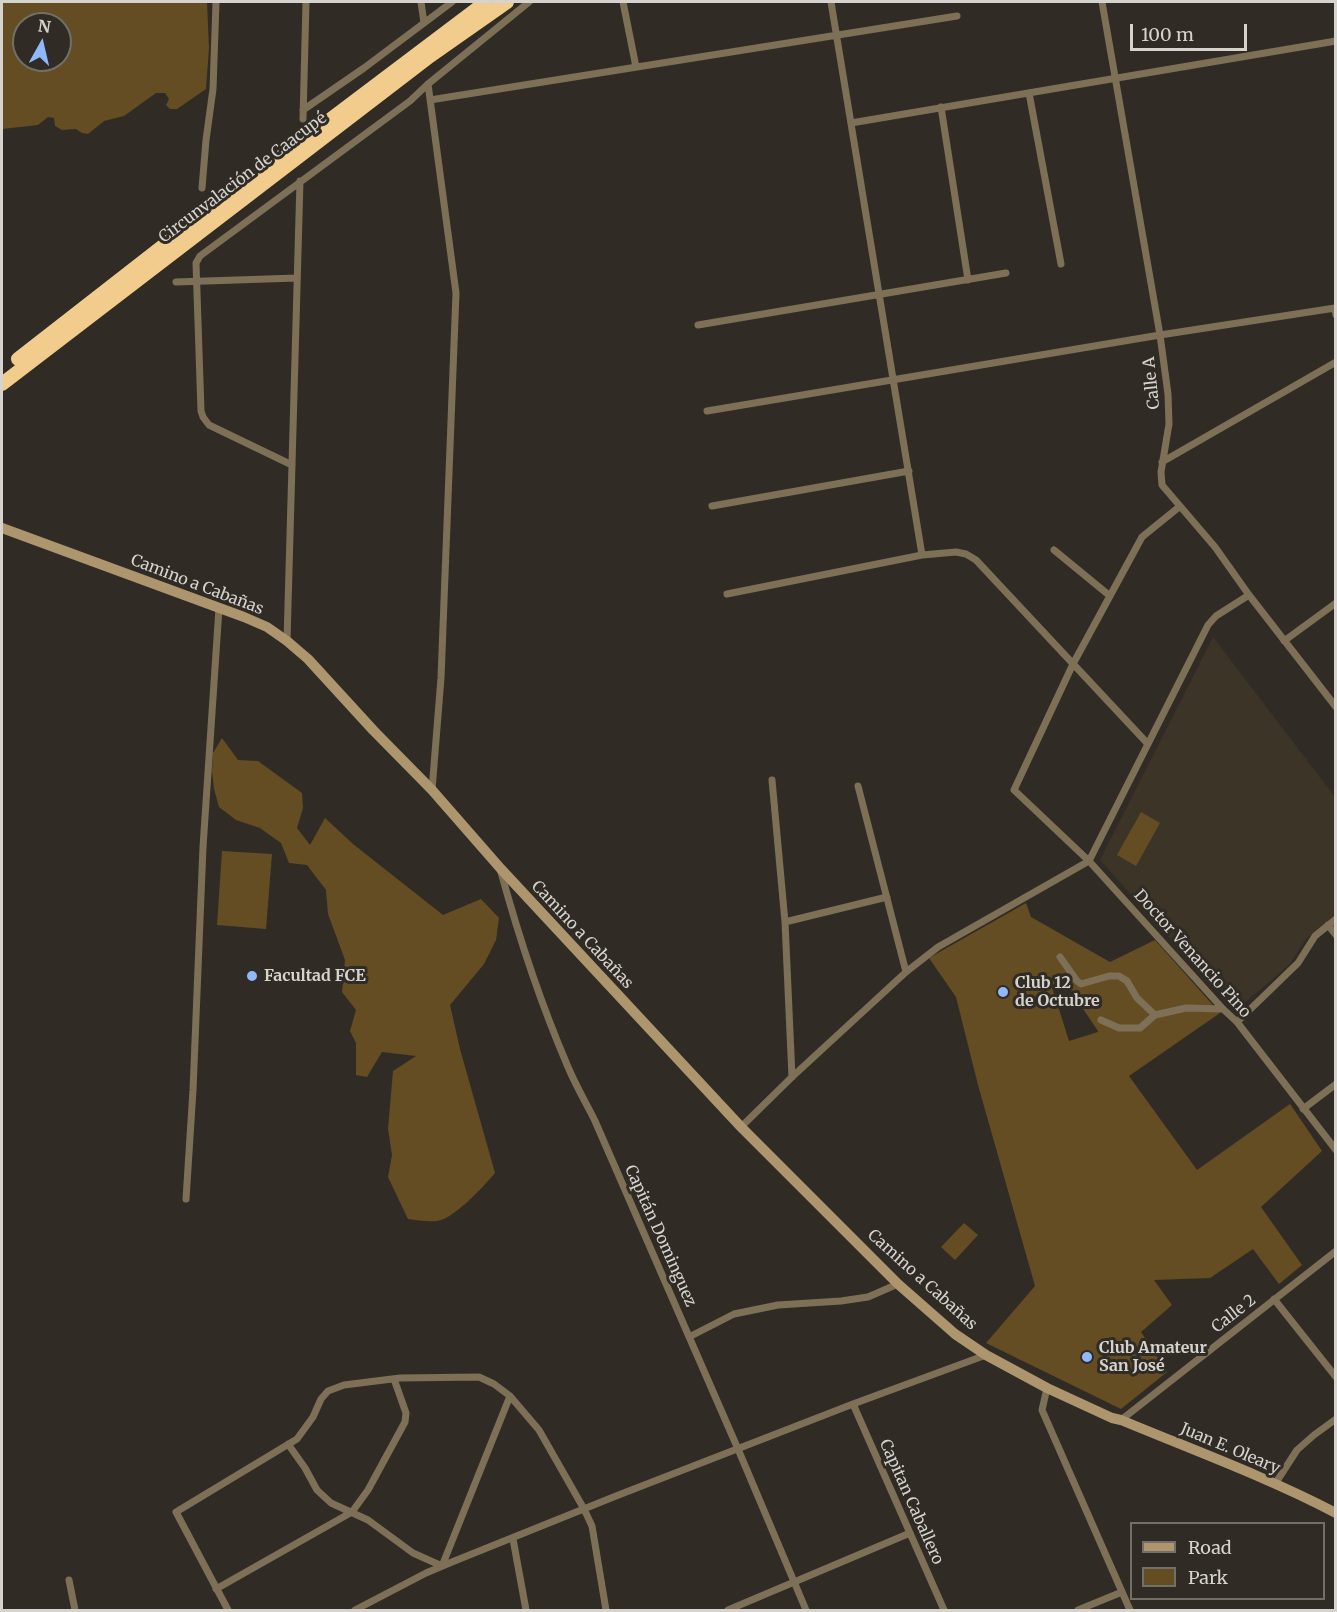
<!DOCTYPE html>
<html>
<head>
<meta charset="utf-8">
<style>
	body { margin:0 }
	#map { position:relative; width:1337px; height:1612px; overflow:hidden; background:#302c25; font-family:Merriweather,serif }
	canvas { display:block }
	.frame { position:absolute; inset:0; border:3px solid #d6d3cf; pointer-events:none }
	.legend { position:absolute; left:1130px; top:1522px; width:195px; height:78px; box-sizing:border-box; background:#302c25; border:2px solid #726f69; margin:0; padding:8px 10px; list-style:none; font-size:18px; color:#d6d3cf }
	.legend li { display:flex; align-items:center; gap:12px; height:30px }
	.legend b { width:30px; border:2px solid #726f69 }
	.north { position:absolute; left:12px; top:12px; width:60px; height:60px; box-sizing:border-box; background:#302c25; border:2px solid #726f69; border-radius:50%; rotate:8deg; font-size:16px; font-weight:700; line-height:24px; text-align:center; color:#d6d3cf }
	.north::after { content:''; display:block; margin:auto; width:21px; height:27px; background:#90b8fd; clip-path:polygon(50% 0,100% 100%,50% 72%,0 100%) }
	.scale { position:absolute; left:1130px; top:24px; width:117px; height:27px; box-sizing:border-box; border:3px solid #d6d3cf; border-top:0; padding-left:8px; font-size:18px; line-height:21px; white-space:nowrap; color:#d6d3cf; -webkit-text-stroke:4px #302c25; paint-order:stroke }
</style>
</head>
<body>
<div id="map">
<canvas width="1337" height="1612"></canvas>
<div class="frame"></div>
<ul class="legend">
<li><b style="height:8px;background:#ad956d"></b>Road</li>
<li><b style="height:16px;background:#644d23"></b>Park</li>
</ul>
<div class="north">N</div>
<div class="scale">100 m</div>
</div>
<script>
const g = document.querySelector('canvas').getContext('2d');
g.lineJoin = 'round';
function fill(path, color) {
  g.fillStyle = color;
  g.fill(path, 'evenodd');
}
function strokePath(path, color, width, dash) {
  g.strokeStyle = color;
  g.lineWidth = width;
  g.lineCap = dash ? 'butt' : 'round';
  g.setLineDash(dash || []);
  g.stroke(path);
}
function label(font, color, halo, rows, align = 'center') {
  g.font = font + ' Merriweather,serif';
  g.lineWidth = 6;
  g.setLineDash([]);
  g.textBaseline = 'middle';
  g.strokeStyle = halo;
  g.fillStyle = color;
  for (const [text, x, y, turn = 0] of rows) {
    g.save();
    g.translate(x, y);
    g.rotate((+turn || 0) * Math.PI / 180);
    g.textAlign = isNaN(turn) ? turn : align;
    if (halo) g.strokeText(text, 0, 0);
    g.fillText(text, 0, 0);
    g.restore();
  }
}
fill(new Path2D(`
	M1213,637L1335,797V915L1306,939L1289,965L1235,1011L1100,860Z`), '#3b3427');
fill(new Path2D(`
	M2,2H207L209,48L206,89L177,109H170L166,105L169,99L165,93H156L124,116L104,121L88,134L82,133L76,129L62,130L55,126L54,118L48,117L38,125L2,129ZM24,24H60V60H24Z
	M222,738L238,760L258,761L302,793L303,808L297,828L310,845L325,818L353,844L443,915L481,899L499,918L496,940L484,964L450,1005L460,1049L495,1173C484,1186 454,1219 437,1221C427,1222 417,1220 408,1219L388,1177L392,1155L388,1129L393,1071L416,1056L382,1052L367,1077L356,1075V1043L350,1031L356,1010L342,992L345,960L328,914L326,890L307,865L289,863L281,843L260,828L236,820L219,807L214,789L212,771L213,753Z
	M1141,812L1160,823L1136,866L1117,855Z
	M222,851L272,854L266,929L217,925Z
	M1026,903L1031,917L1110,962L1155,940L1220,1013L1129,1076L1197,1170L1290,1104L1322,1151L1261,1207L1302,1265L1279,1284L1253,1249L1210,1278L1154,1280L1172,1305L1141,1332L1167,1372L1121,1409L986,1343L1035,1286L978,1085L956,997L929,958ZM1065,982L1098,1031V1032L1069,1041L1052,987Z
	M964,1223L978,1235L955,1260L941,1247Z`), '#644d23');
strokePath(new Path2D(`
	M421,2L424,23
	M623,2L636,67
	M831,2L922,555
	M1102,2L1160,335L1168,394L1169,424L1161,472L1162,485L1215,547L1249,595L1336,707
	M428,84L456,293L441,678L432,790
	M1029,93L1061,264
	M430,100L957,16
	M941,107L968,280
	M303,110L364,68L452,2
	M303,119L306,2
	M851,123L1336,41
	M202,188L206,140L213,89L216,2
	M176,282L297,278
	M698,325L1006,273
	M707,411L1160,335L1335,308L1336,315
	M1162,462L1336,362
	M292,465L209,425L203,417L201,411L196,263L200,256L410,101L428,84L529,2
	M712,506L909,471
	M1179,507L1142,537L1073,664L1014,790L1089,861L1223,1009L1237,1022L1336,1150
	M1054,550L1110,596
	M727,594L922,555L956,552L966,554L976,560L1148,744
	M287,641L300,181
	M1284,641L1336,603
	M772,780L785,922L792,1077
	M858,786L906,972
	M501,872C519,938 541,1004 568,1067C576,1086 586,1103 595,1121L738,1449L806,1610
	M785,922L887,897
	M1328,925L1336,935
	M1060,957L1077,981L1081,984L1109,976H1119L1127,981L1137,998L1155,1015L1186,1008L1223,1009
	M1101,1020L1119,1028H1140L1155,1015
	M1237,1022L1298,963L1315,936L1336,919
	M1303,1109L1336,1084
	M741,1127L792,1077L906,972L938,947L1089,861L1208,625L1216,616L1249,595
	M186,1199L193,1090L203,847L219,608
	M1274,1299L1336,1377
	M689,1337L734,1314L778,1305L841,1301L868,1297L898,1284
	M1047,1388L1042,1410L1130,1610
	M853,1404L944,1610
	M1121,1420L1336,1251
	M288,1444L305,1468L317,1490L331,1503L368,1520L413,1553L442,1566L510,1396
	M1275,1484L1297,1450L1314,1435L1336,1419
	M513,1539L526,1610
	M69,1580L75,1610
	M216,1589L352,1512L368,1490L405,1422L406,1413L394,1379
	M228,1610L176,1512L297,1439L313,1417L321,1399L328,1391L344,1385L400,1378L479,1377L494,1384L510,1396L539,1430L584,1509L592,1526L606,1610
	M355,1610L426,1573L452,1562L616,1496L853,1404L986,1355
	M728,1610L910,1533
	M1078,1610L1122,1592`), '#7e7056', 7);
strokePath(new Path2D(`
	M2,528L244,617L267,627L287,641L308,659L373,730L432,790L501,869L741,1127L898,1284L955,1334L986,1355L1047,1388L1112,1418L1121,1420C1193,1450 1267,1477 1336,1513`), '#ad956d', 10);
strokePath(new Path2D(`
	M18,359L172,239L486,2
	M2,384L430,56L507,2`), '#f1cc8c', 14);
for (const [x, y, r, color] of [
	[252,976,6,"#90b8fd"],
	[1003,992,6,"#90b8fd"],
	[1087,1357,6,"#90b8fd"]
]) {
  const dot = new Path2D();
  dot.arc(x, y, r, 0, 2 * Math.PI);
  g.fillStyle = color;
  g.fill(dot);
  strokePath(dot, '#302c25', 2);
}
label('16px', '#d6d3cf', '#302c25', [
	["Circunvalación de Caacupé",243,178,-37],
	["Calle A",1152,383,-96],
	["Camino a Cabañas",197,585,21],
	["Camino a Cabañas",582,935,47],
	["Doctor Venancio Pino",1192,954,48],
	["Capitán Dominguez",660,1236,66],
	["Camino a Cabañas",922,1280,42],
	["Calle 2",1234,1314,-38],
	["Juan E. Oleary",1230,1449,23],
	["Capitan Caballero",911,1502,66]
]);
label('bold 16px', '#d6d3cf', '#302c25', [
	["Facultad FCE",264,976],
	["Club 12",1015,983],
	["de Octubre",1015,1001],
	["Club Amateur",1099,1348],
	["San José",1099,1366]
], 'left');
</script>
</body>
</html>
